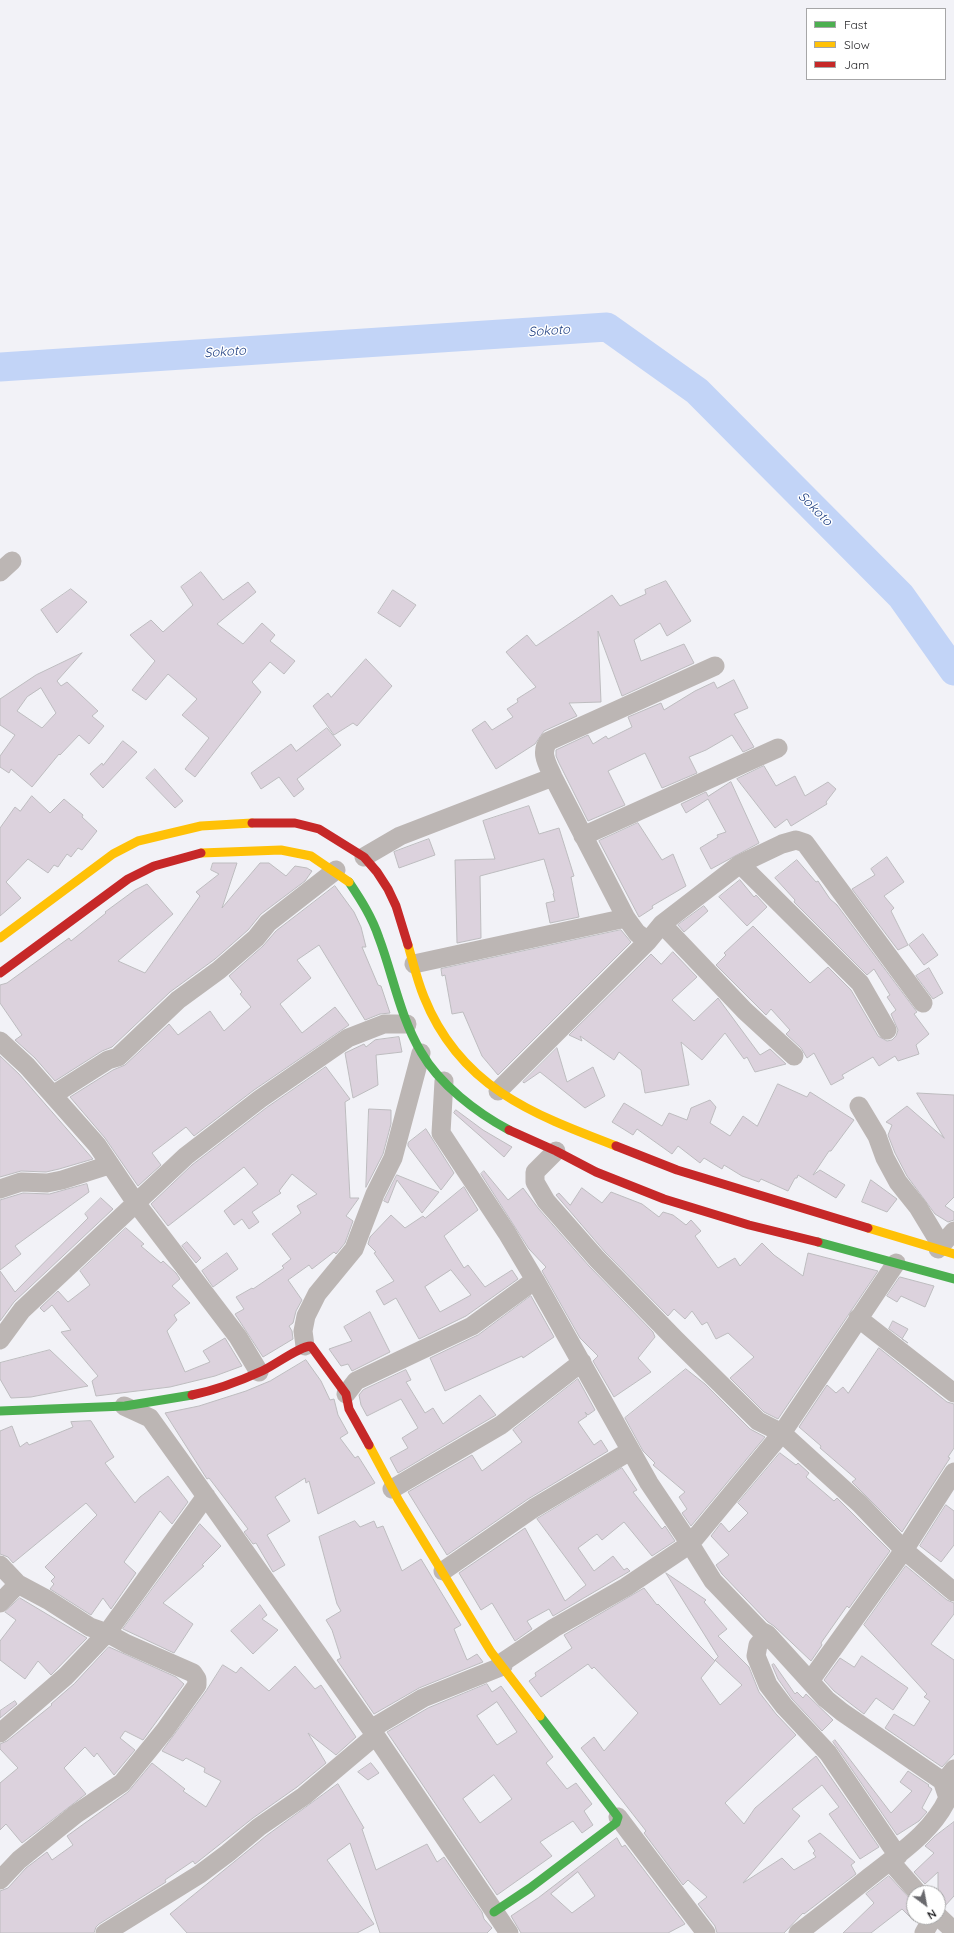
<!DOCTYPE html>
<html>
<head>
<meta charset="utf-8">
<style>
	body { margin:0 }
	#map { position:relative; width:954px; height:1933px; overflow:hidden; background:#f2f2f7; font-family:Quicksand,sans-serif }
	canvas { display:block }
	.legend { position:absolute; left:806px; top:8px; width:140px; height:72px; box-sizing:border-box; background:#fff; border:1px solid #a6a6a7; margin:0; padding:5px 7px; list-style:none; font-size:12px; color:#212124 }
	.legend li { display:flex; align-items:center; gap:8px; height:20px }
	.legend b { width:20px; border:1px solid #a6a6a7 }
	.north { position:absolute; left:906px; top:1885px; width:40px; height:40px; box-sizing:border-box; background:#fff; border:1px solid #a6a6a7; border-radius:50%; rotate:148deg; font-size:11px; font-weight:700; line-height:16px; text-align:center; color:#212124 }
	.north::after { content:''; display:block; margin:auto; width:14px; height:18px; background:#6a6a6e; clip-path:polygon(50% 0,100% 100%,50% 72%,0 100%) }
</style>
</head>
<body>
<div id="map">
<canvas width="954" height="1933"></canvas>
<ul class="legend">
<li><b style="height:5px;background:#4caf50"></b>Fast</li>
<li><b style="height:5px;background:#ffc107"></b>Slow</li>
<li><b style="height:5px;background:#c62828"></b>Jam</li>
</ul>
<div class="north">N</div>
</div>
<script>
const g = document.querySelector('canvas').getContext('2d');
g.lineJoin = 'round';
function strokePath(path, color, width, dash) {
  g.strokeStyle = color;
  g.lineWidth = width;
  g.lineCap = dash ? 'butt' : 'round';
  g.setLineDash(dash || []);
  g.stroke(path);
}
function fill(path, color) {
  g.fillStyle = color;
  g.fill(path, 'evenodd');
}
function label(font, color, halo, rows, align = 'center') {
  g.font = font + ' Quicksand,sans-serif';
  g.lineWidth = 3;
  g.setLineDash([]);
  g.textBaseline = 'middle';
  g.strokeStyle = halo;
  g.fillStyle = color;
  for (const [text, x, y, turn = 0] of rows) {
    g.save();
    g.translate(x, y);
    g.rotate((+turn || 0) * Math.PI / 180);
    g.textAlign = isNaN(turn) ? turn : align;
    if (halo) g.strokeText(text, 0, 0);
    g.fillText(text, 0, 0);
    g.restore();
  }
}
strokePath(new Path2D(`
	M0,367L607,327L697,391L901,596L954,671`), '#c2d4f7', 29);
const building = new Path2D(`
	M201,572L223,600L248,582L256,592L217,624L243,644L262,623L275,635L270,641L295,661L284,674L270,662L252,682L261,692L195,777L185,769L209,738L182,715L197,699L168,674L146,700L132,690L155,661L130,635L151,620L163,632L193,605L181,587Z
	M666,581L691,621L667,636L660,623L634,640L641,661L684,644L694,663L622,696L598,631L601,702L569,703L577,716L544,731L535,744L496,769L472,730L485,721L492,730L513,717L507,709L518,702L517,699L536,687L506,652L527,635L536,646L612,595L620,606L646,594L645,590Z
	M71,589L87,602L57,633L41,610Z
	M393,590L416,605L400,627L378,613Z
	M82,653L57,681L61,686L67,682L98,711L92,716L104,726L89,744L79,735L60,755L59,754L32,787L11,769L9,773L0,767V756L15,735L0,725V699L36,675ZM41,688L56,713L42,728L17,711L27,697Z
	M366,659L392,686L357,726L353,723L334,735L313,706L328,693L331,697Z
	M734,680L748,708L734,714L754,747L743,752L732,735L706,750L689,757L697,773L662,788L645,753L608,771L625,805L588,821L559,763L556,756V750L588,735L593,744L606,736L608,739L632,727L628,717L661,703L664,710L695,691L714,682L717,688Z
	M327,728L341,745L297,779L304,789L294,797L279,777L261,789L251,773L291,744L296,751Z
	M123,741L137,752L103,788L90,774L102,763L103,765Z
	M764,766L776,786L795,776L805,796L828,782L836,789L826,802L827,804L791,826L787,819L775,828L737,779Z
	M155,769L183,801L175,808L146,778Z
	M731,782L759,843L711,869L700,848L718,837L717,835L726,832L708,799L686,813L681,804L706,792L708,796Z
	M32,796L50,813L64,799L83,815L82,817L97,831L82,850L78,848L71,857L67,854L58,867L54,865L48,873L28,859L6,882L21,898L0,916V828L15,807L20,811Z
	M529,806L539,834L559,828L574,876L571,877L579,917L550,923L546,903L555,901L553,894L554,893L544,859L480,876L481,938L457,943L455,860L495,859L483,821Z
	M638,823L662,860L673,854L686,886L652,906L653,908L639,917L599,841Z
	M429,839L435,855L399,868L394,852Z
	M887,857L904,882L884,896L894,908L891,911L908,945L898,950L852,889L875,875L871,869Z
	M797,860L816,882L818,881L830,899L837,905L917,1012L914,1014L929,1034L916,1045L919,1054L898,1061L895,1056L879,1066L873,1057L842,1075L844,1078L831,1085L814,1053L807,1058L801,1048L786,1034L790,1030L771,1009L766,1015L716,965L726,955L724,953L753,926L810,983L828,967L851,990L878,1036L887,1041L892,1040L896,1036L898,1030L891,1014L896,1010L887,997L890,995L874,969L867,975L794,902L795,900L775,878Z
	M213,863H237L222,908L260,863H269L286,876L295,866L307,868L312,871L305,881L261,914L248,930L215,959L170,992L112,1047L102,1051L55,1081L35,1058L15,1040L22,1035L0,1003V985L7,983L69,938L71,941L106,913L105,912L135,890L147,884L173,914L118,961L145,973L200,896L196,892L219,874L211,870Z
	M740,880L754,897L756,895L767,907L747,926L719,897Z
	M335,886L354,912L361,927L366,947H362L378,985L381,986L390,1013L380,1014L365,1020L319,945L297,960L311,978L280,1004L302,1033L335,1007L349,1025L254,1090L194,1136L186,1127L152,1153L161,1165L138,1186L105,1138L70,1097L113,1070L125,1065L169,1024L178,1035L210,1011L224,1031L251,1007L240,994L242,992L229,976L263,946L276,931Z
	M704,906L708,911L684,932L678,925Z
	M621,930L631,942L498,1075L482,1056L463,1012L452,1014L445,975L442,976L441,969Z
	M923,934L938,955L924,965L909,945Z
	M673,952L697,977L672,1000L694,1021L718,998L760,1055L770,1049L786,1064L755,1072L747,1057L744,1059L725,1033L702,1060L681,1042L689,1085L645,1093L641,1070L619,1052L614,1060L580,1036L582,1041L569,1035L651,954L661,964Z
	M929,968L943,993L933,999L916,976Z
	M399,1037L402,1052L376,1055L378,1085L353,1098L345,1053L364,1044L366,1047L375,1040Z
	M557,1048L567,1082L593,1067L605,1096L585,1108L540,1072L524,1083L523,1082Z
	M0,1056L19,1074L93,1159L59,1169L46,1172L21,1171L0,1177Z
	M326,1067L350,1099L345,1102L350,1198H359L346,1216L353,1221L345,1243L336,1254L334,1252L312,1269L309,1265L288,1280L302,1300L296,1311L293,1323L289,1326L292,1331L293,1339L263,1357L235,1314L244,1309L236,1297L252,1288L253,1289L284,1268L282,1266L291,1259L272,1234L301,1213L297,1206L317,1194L292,1174L279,1191L281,1193L252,1212L259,1222L249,1229L242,1219L234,1225L224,1211L258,1184L244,1167L168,1226L151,1204L192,1165L266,1108Z
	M778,1084L807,1097L810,1092L854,1120L831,1151H829L813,1175L820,1170L845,1185L836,1198L798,1175L797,1178H795L788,1191L761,1179L759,1182L742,1176L724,1165L722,1169L704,1158L700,1163L678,1146L672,1154L637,1129L633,1135L612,1122L624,1103L662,1126L669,1113L687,1120L691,1108L710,1100L716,1107L710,1123L730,1136L743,1116L757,1126Z
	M917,1093L954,1095V1197L945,1206L954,1212V1220L948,1222L935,1214L907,1176L895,1153L888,1135L892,1125L886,1122L907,1106L944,1138Z
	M369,1109L391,1110V1124L383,1154L366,1187Z
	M456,1110L483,1130L512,1147L504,1157L454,1113Z
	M426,1129L454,1173L441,1190L408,1146V1143Z
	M484,1171L508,1200L523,1188L538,1208L589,1266L653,1332L655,1337L638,1358L651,1372L614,1397L593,1361L598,1356L580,1338L542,1271L546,1267L529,1249L481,1174Z
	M397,1175L439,1192L422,1213L397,1180L388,1203L384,1201Z
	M871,1180L897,1199L887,1212L862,1202Z
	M87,1184L89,1192L15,1246L21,1254L0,1270V1200L23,1193L49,1194Z
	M464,1187L478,1210L444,1236L464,1268L468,1265L485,1287L512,1270L518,1279L466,1316L419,1339L396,1298L384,1305L376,1291L394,1281L374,1253L376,1252L368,1244L370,1237L391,1215L405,1228L423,1216L425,1218ZM451,1270L471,1295L440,1312L425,1287Z
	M582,1188L602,1203L611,1192L642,1204L659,1217L663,1212L673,1215L686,1225L691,1220L701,1231L695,1236L718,1268L735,1258L740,1266L762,1243L774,1255L803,1276L808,1253L878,1271L778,1419L764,1412L730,1378L754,1357L728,1333L716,1339L707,1322L702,1325L692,1311L685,1319L674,1309L668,1316L605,1252L556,1195L559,1193L570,1205Z
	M101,1198L113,1209L14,1302L0,1321V1271L15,1292L88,1218L85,1214Z
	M126,1228L144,1244L141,1246L161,1263L163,1261L176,1273L180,1279L172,1286L190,1303L174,1315L177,1320L167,1331L185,1372L210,1362L203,1351L225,1338L242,1366L215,1376L170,1387L96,1396L92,1381L98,1376L61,1332L71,1330L52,1305L44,1312L40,1308L58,1291L68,1302L90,1285L80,1271Z
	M187,1242L201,1258L196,1263L182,1246Z
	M227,1253L238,1269L213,1287L202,1271Z
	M900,1277L934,1286L925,1307L901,1296L897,1302L887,1296Z
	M531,1296L554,1337L523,1358L522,1356L445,1391L430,1358L478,1335Z
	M370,1312L390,1352L352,1371L348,1364L341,1366L329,1349L352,1341L344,1327Z
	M893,1321L908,1329L902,1339L908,1343L889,1329Z
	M879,1348L947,1402L954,1404V1448L948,1457L950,1458L902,1532L852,1482L856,1479L820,1448L821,1446L799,1427L827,1385L836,1393L843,1387L848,1393Z
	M50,1350L88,1386L31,1397L11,1398L0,1379V1363Z
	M306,1360L321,1381L330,1400L334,1399L338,1415L348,1433L340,1438L355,1458L358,1456L375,1483L318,1514L309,1481L306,1483L305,1478L275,1497L290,1521L267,1535L285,1565L273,1572L256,1543L253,1544L244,1532L248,1529L209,1478L207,1479L165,1413L199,1406L246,1391L270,1381Z
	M686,1369L705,1384L750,1429L765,1437L691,1526L682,1513L687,1509L679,1497L685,1492L653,1465L655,1463L643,1451L625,1418Z
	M406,1370L411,1380L406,1382L425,1413L433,1408L443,1424L480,1395L496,1415L398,1473L390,1458L408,1448L402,1438L418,1428L401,1399L367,1416L361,1405L359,1395L363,1390Z
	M578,1379L595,1410L588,1415L585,1412L587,1416L578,1422L594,1445L601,1440L608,1451L528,1499L447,1555L408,1492L472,1455L482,1471L522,1442L513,1430Z
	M91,1421L114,1457L105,1463L135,1503L140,1497L168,1476L188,1502L172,1524L160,1511L124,1562L136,1573L111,1609L103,1598L91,1615L50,1589L54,1584L51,1581L55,1577L45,1567L97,1515L86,1503L13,1563L8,1557L0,1554V1431L12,1426L20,1447L27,1442L29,1445L73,1427L71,1422Z
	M780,1453L796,1465L798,1463L809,1473L806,1477L834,1501L837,1498L890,1551L849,1608L847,1606L821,1643L822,1645L811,1661L774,1626L768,1622L722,1574L716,1565L729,1555L711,1536L721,1523L729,1532L748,1513L738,1503Z
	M622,1468L637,1490L633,1492L662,1529L665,1526L675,1541L652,1556L624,1522L602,1540L597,1534L578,1548L594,1571L613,1556L624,1570L627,1568L630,1571L553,1616L549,1609L527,1621L532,1629L515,1641L492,1603L481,1610L459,1573L525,1528L565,1601L586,1585L537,1519Z
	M946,1505L954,1511V1545L941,1562L920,1546Z
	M355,1521L360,1527L374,1521L377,1528L383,1526L402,1571L421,1559L461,1625L454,1629L467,1660L477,1654L483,1662L419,1688L374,1714L337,1660L341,1658L332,1630L326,1620L341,1611L337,1604L319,1537Z
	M200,1524L221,1546L202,1565L204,1566L163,1603L193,1624L174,1653L123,1629Z
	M906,1566L947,1600L954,1603V1614L931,1644L954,1660V1754L942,1767L885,1728L894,1714L914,1726L930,1701L924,1697L927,1694L864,1625Z
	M666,1573L706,1600L704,1602L727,1629L718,1636L749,1667L759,1692L776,1714L796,1735L725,1803L744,1824L755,1808L816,1756L879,1847L860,1859L829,1814L839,1807L822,1785L792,1809L800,1816L743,1883L782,1858L794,1870L816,1857L813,1853L815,1851L808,1841L820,1833L855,1862L851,1865L856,1874L804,1914L803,1913L784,1933H717L715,1926L698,1904L707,1897L688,1880L683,1885L644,1833L646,1831L581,1748L594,1737L604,1751L638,1713L594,1667L592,1669L588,1664L541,1697L529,1681L536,1676L535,1673L572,1648L564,1635L644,1588L657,1605L658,1604L715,1661L701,1678L720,1705L742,1685L715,1660L718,1657Z
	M20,1598L87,1638L51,1675L38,1661L25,1679L0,1660V1641L16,1620L5,1612Z
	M260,1605L267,1615L262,1619L278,1630L253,1654L231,1631Z
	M109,1647L176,1677L184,1684L143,1740L125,1731L120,1738L135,1750L114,1775L97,1753L94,1757L85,1747L64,1768L86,1794L22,1843L6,1824L0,1830V1783L18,1768L0,1749V1744L7,1741L52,1705L51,1704L74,1684Z
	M862,1656L908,1688L893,1710L876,1698L864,1714L834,1691L824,1680L840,1658L854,1667Z
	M774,1664L795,1694L797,1692L803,1698L806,1694L833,1720L822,1731L792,1699L778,1679L772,1665Z
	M223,1665L236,1673L241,1667L269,1691L295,1666L315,1689L321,1685L356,1737L336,1755L308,1733L326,1763L297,1787L253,1818L195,1864L193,1861L165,1880L166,1882L99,1924L96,1927L94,1933H0V1891L8,1888L26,1868L47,1852L52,1860L73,1845L67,1836L128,1792L152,1763L185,1789L183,1791L206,1807L221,1781L204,1772L205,1768L186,1758L183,1761L162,1751L206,1691Z
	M487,1684L492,1692L501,1686L553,1757L546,1763L567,1789L576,1783L592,1804L584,1811L593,1825L582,1833L573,1821L540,1842L552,1856L497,1895L387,1732L428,1708ZM497,1702L517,1732L497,1745L477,1716ZM494,1775L512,1799L480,1823L463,1799Z
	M15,1701L17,1704L0,1718V1711Z
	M835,1740L891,1813L912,1791L900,1782L908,1771L929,1785L928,1786L932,1789L922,1808L927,1812L919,1821L897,1835L833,1742Z
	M371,1763L379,1773L368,1780L358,1772Z
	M338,1784L364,1828L362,1829L376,1870L427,1844L437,1862L444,1857L482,1912L484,1919L492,1928L487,1933H380L350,1843L327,1860L374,1924L357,1933H187L170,1914L266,1836Z
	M954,1822V1896L944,1907L938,1905V1872L925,1884L914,1872L934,1853L925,1846L935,1836Z
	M617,1838L622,1847L625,1845L685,1924L668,1933H521L511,1916L538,1898ZM578,1872L595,1896L572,1913L551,1894Z
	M889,1876L914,1903V1921L902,1909L871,1933H843L874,1903L866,1894Z`);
fill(building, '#dcd2dd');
strokePath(building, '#bdbcbf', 1);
strokePath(new Path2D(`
	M0,572L12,561
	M715,666L549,741C539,752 548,765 553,777L626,918L637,933L648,941L662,924L740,864L782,844L796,840L805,843L923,1003
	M583,836L778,748
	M364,857L400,836L553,777
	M740,864L860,983L887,1030
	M662,924L745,1011L794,1056
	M414,964L626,918
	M0,1041L27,1066L97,1145L136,1203L238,1337L259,1372
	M444,1081L441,1133L507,1233L535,1280L649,1483L690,1544L713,1581L761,1631L767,1634L826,1699L842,1712L954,1789
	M498,1091L648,941
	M53,1095L108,1060L118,1057L178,1000L219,970L256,938L268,923L336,870
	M859,1106L877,1136L885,1158L898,1182L918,1207L941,1245
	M556,1151L535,1172V1182L546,1201L597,1259L675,1339L758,1421L782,1433L860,1504L904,1550L954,1592
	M0,1189L21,1182L47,1183L62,1180L109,1165
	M938,1249L954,1231
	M858,1318L954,1393
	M0,1340L22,1310L186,1156L260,1099L348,1038L384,1024H407
	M305,1346L303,1331L306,1316L317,1294L354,1249L375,1194L393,1158L421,1053
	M346,1394L356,1381L472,1326L535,1280
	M124,1406L150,1418L183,1464L371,1729L509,1933
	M392,1489L501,1425L582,1362
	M0,1565L18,1584L48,1600L90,1627L107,1633L127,1644L193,1673L197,1679V1685L165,1730L122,1783L76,1814L19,1860L0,1880
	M443,1571L534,1508L630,1451
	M0,1603L18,1584
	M767,1634L758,1645L756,1656L768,1685L784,1706L828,1753L898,1856
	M500,1664L554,1628L626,1587L690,1544L782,1433L896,1263
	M810,1681L904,1550L954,1472
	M371,1729L423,1698L503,1666
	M0,1733L66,1676L107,1633L206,1496
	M943,1783L954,1769
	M618,1817L706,1933
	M890,1861L918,1893
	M938,1916L954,1931
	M105,1933L200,1874L228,1853L259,1827L304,1796L375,1736
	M798,1933C823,1914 848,1894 872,1875C901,1852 933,1831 948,1798L943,1783
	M924,1933L933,1917`), '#bcb6b4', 19);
strokePath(new Path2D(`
	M349,882C361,900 372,917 379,938C393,975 400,1017 421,1052C439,1084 477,1113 509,1130
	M818,1242L954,1279
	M0,1411L125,1406L192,1395
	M494,1912L530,1888L616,1823L618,1817L540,1716`), '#4caf50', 9);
strokePath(new Path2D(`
	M201,853L281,850L311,856L349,882
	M0,938L113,854L138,841L201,826L252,823
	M408,945C413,962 417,980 424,997C460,1087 532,1114 616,1146
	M868,1228L954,1254
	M369,1445L399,1501L491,1652L540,1716`), '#ffc107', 9);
strokePath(new Path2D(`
	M252,823H295L319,829L364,857L377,872L388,889L396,906L408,945
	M0,973L128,879L154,866L201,853
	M509,1130L556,1151L596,1172L664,1199L749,1225L818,1242
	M616,1146L677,1170L868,1228
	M192,1395C216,1390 240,1381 262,1371C275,1365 300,1346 311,1346L346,1394L349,1409L369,1445`), '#c62828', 9);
label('italic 13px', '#1a3b7f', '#fff', [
	["Sokoto",549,331,-4],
	["Sokoto",225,352,-4],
	["Sokoto",815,509,45]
]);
</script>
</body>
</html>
